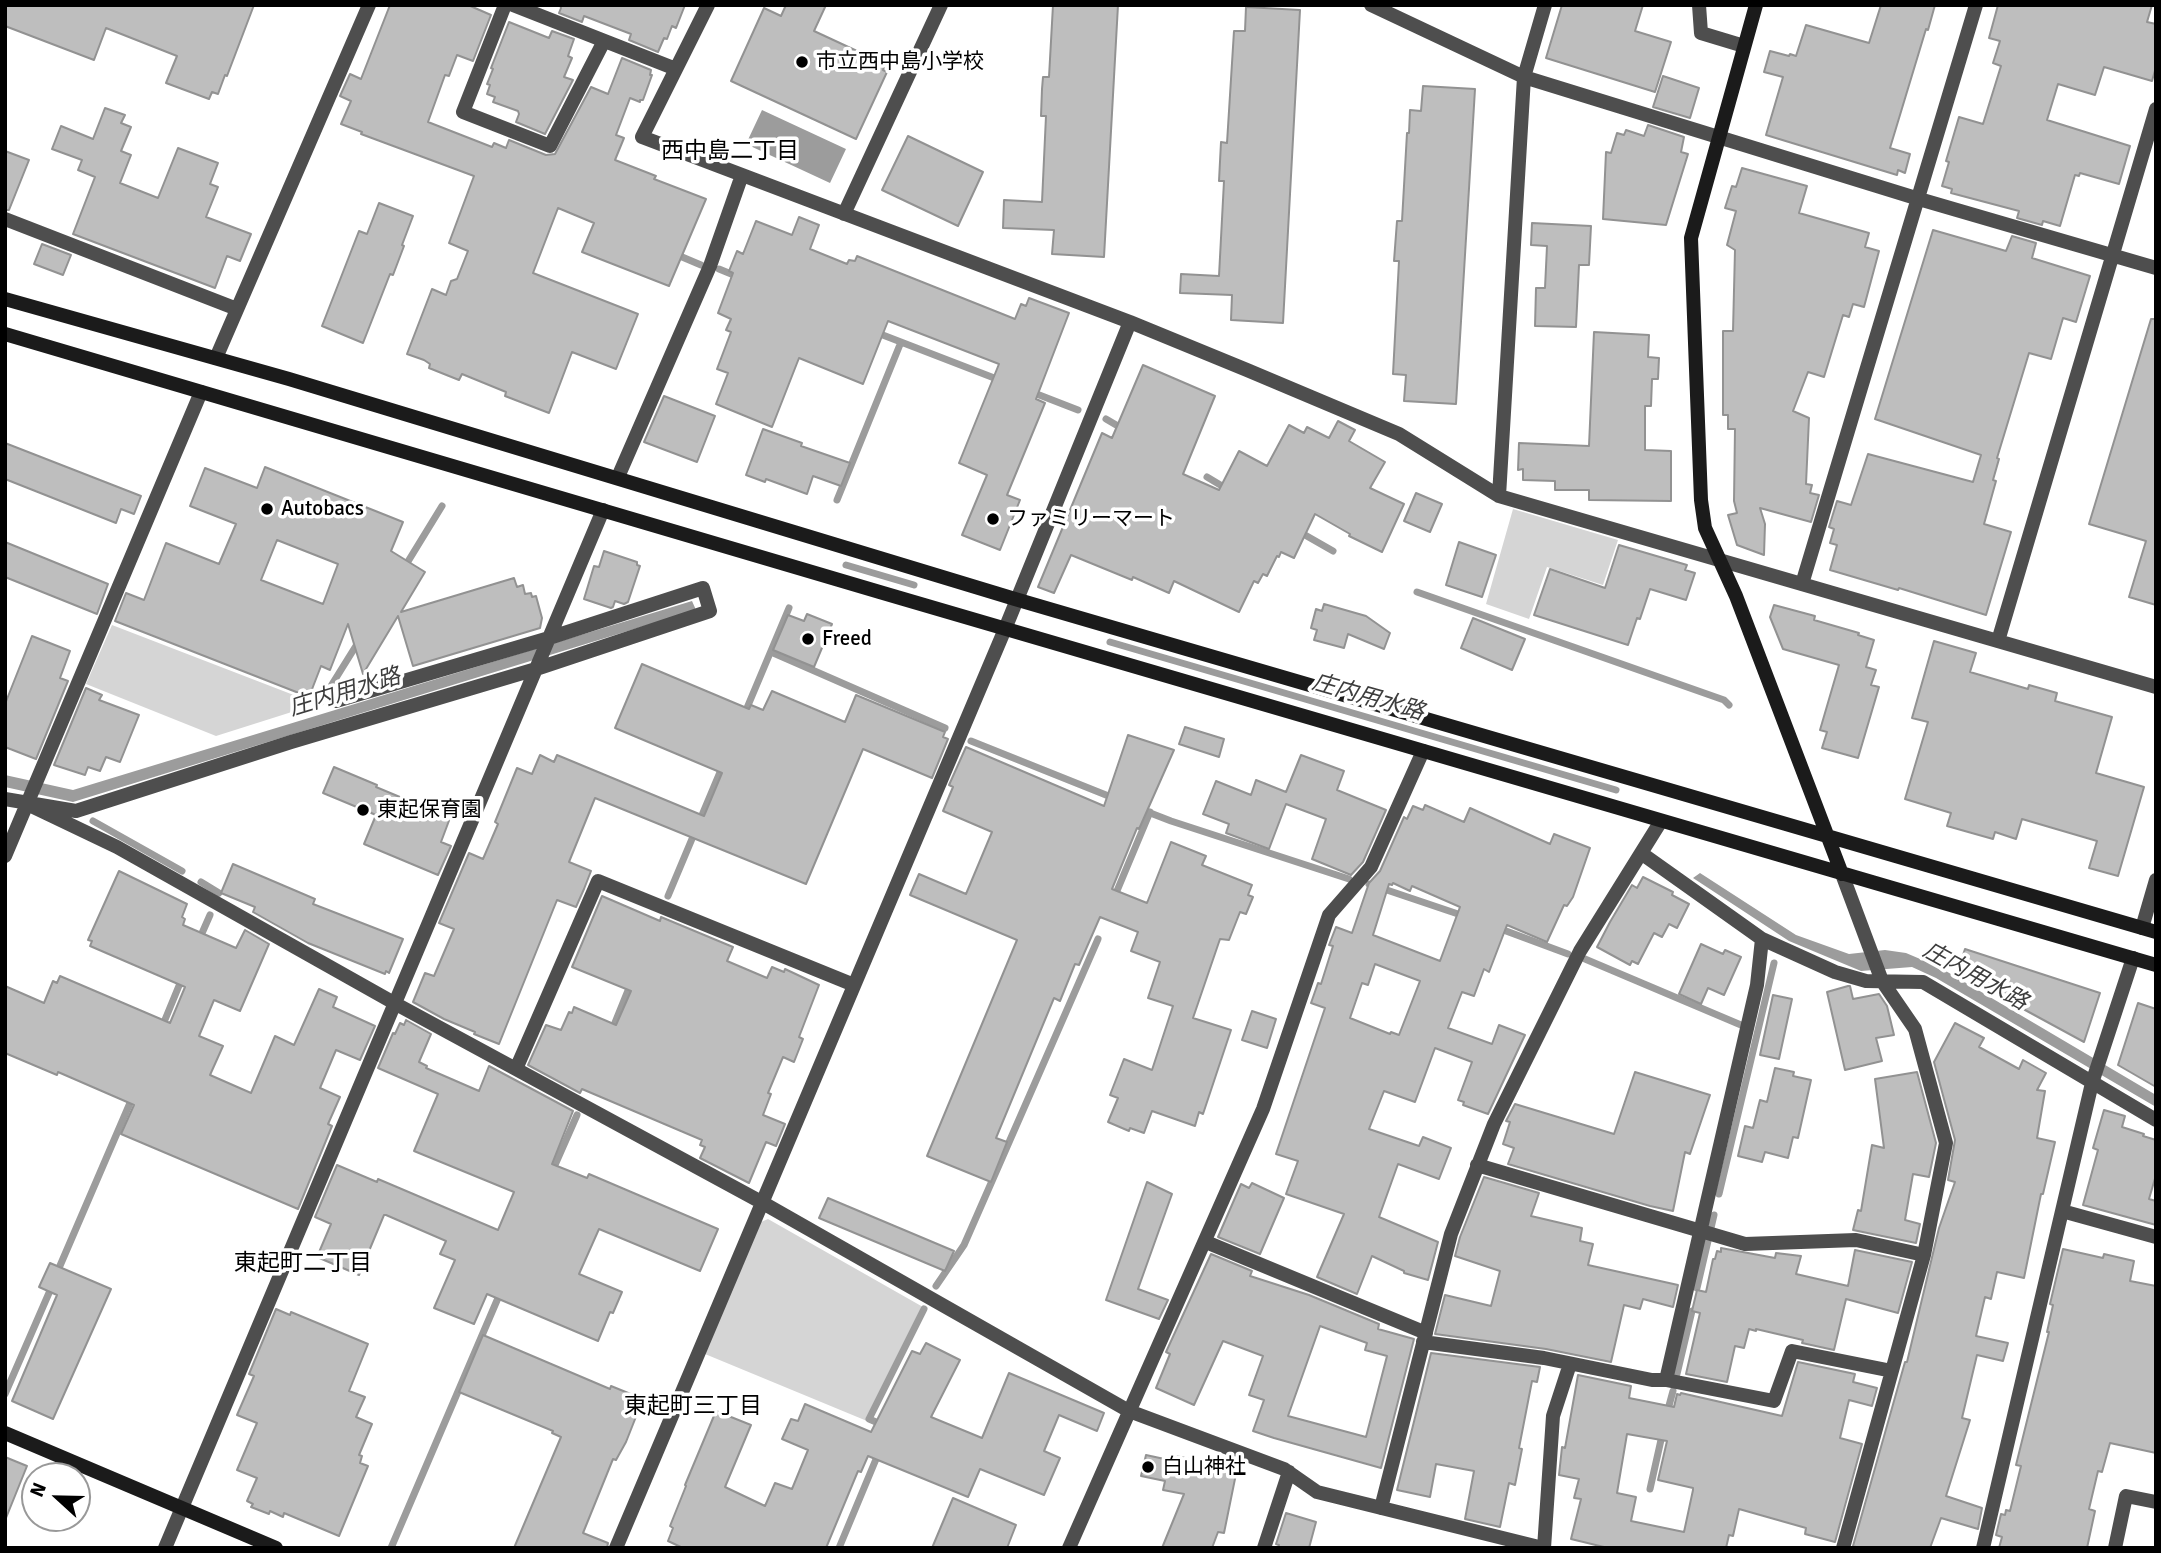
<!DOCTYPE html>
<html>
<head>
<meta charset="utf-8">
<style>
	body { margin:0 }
	#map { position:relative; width:2161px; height:1553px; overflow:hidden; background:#fff; font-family:Signika,sans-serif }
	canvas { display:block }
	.frame { position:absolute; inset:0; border:7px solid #000; pointer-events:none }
	.north { position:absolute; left:21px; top:1462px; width:70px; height:70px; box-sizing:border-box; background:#fff; border:2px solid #999; border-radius:50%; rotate:292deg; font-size:19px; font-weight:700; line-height:28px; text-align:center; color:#000 }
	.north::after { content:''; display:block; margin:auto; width:24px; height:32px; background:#000; clip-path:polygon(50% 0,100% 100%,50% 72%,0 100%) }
</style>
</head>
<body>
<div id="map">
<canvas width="2161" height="1553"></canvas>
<div class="frame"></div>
<div class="north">N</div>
</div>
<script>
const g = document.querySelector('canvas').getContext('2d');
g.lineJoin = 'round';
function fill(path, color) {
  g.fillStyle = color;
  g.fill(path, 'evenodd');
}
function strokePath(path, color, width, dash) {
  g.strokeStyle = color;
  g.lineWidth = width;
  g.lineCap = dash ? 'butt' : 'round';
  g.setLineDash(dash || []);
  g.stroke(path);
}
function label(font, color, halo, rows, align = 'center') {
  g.font = font + ' Signika,"Noto Sans JP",sans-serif';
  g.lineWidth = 7;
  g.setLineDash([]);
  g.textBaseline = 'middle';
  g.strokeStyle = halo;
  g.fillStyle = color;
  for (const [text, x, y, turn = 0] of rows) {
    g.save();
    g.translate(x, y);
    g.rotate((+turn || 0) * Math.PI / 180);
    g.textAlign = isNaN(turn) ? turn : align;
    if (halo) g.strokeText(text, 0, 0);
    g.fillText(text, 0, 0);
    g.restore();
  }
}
fill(new Path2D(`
	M1513,509L1618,540L1603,585L1547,567L1529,619L1486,604Z
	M112,625L317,704L216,736L86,684Z
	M768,1219L923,1307L867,1421L705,1354L761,1222Z`), '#d5d5d5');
fill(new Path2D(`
	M762,110L846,149L830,183L746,144Z
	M692,601L696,610L73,802L5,787V775L73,790Z
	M1700,873L1796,935L1849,954L1885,950L1906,953L1939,967L2156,1095V1107L1936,978L1912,967L1861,971L1789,941L1693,878Z`), '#9c9c9c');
strokePath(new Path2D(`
	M675,254L701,265
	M719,269L741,278
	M875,332L1002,381
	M1029,391L1078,410
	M1106,419L1123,429
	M1207,477L1227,489
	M837,500L901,342
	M1298,531L1333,551
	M846,565L914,585
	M404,568L442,506
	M1417,592L1724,700L1729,705
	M1110,642L1616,790
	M771,652L945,728
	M321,702L359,641
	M744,715L789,608
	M971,741L1116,799
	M1140,809L1171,821L1349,879
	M93,821L182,871
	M201,882L219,893
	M1369,884L1464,916
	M668,896L723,765
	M1114,898L1150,812
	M1498,928L1568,954
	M199,940L210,915
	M1585,959L1741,1025
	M162,1027L183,976
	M612,1030L631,983
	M551,1174L577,1115
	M1719,1194L1774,963
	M1711,1228L1714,1215
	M56,1275L133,1096
	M936,1286L964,1245L1098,939
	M1697,1288L1708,1241
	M1677,1374L1692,1311
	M5,1394L52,1286
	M1667,1413L1673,1391
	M883,1425L869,1419L924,1309
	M1650,1489L1663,1431
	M391,1548L501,1291
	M839,1548L879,1452`), '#9c9c9c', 7);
const building = new Path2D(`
	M5,5H254L227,76L225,75L218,94L212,92L209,99L166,83L177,56L106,28L94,60L5,26Z
	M390,5H468L491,15L473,61L457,55L449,76L445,75L428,122L492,147L494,143L506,148L509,140L546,155L555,154L591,87L608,94L622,58L651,70L650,75H652L643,100H640V102L630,98L616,135L624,138L615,160L656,176L654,179L706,199L669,286L582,252L594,223L558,208L533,273L638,314L616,369L572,352L549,413L505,396L506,392L462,374L459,380L429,368L430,364L424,360L407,354L432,289L446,295L451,281L457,279L468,251L449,243L474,176L361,134L362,132L341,124L351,101L340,96L350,74L361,79Z
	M560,5H685L676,28L672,26L667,39L664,38L658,52L629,40L631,34L584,16L582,22L559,13L561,8Z
	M786,5H826L814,31L885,64L883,70L887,72L856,139L731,81L764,8L781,16Z
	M1053,5H1118L1104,257L1052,254L1054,230L1003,228L1004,200L1042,202L1046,116H1041L1042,89L1043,77H1049Z
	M1562,5H1643L1635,31L1671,42L1655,92L1546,58Z
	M1881,5H1935L1928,30L1926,29L1890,148L1910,154L1905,173L1898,170L1897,175L1766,135L1783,77L1764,72L1770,51L1789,56L1790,54L1796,56L1806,25L1869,43Z
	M1998,5H2152L2147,22L2156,24V67L2152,81L2104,67L2095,95L2058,84L2047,120L2130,146L2119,184L2080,173L2079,176L2075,175L2060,226L2043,221L2042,225L2017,218L2019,211L1951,193L1952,189L1942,186L1949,162L1946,161L1959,117L1983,124L2001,66L1993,63L2000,41L1989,38Z
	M1246,7L1300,10L1283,323L1231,320L1232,295L1180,293L1181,274L1219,276L1224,181H1219L1221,142L1227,143L1234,31H1245Z
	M509,22L549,38L552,31L574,39L568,56L572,58L564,77L573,80L545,134L516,122L519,114L518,111L493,102L495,97L487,94L490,85L487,84L493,69L491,68Z
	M1663,76L1699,88L1690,118L1653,107Z
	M1423,86L1475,89L1456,404L1404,401L1406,375L1393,374L1399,261H1394L1397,221H1402L1407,133H1409L1410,110L1421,111Z
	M105,108L125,115L121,123L131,127L121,151L131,155L120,183L158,198L178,148L218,163L210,184L218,187L206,217L251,234L240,261L227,256L215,288L73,234L95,177L78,170L82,160L52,149L61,126L93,139Z
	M1648,125L1684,137L1681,152L1688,154L1666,225L1603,219L1606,152L1611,153L1617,133L1624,135L1626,130L1644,136Z
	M908,136L983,172L958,226L882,190Z
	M5,151L29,160L9,210H5Z
	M1742,168L1807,186L1799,213L1869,233L1865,247L1879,251L1864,307L1853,304L1849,317L1843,315L1824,377L1808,372L1793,411L1809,418L1806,484L1812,485L1810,493L1819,495L1811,522L1760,508L1765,524L1764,555L1737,545L1728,515L1737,513L1734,501L1735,429H1728V415H1723V331H1733L1735,250L1727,245L1736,211L1725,208L1732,186L1736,187Z
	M379,203L413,216L402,245L404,246L393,275L390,274L363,343L322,326L359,231L367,234Z
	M799,217L819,225L810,249L847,264L849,260L855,261L857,256L1015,319L1021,304L1026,306L1029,298L1069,313L1036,399L1045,403L1007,495L1020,500L1000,550L962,535L987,475L959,463L999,364L888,321L863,384L799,358L772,427L716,404L728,373L717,369L731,332L726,330L731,319L718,313L733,273L729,271L737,251L743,254L756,221L792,235Z
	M1532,223L1591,226L1589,265H1579L1576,327L1535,326L1536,288H1545L1547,246L1531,245Z
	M1933,230L2006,251L2012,236L2036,243L2032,258L2090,276L2076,322L2063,318L2051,359L2029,353L1997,458L1999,459L1993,480L1996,481L1984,524L2011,532L1986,615L1899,588L1898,590L1830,570L1837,545L1830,543L1834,529L1829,527L1837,501L1851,505L1868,454L1973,482L1981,455L1875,419Z
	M42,244L71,255L63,275L34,264Z
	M2151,319H2156V605L2129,597L2146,541L2089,524Z
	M1594,332L1649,335L1648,357L1659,358L1658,379H1652L1651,406H1645V450L1671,451V501L1589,500V490H1555V481L1523,480V469L1518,470L1519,443L1589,446Z
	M1143,365L1215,396L1183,474L1219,490L1239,451L1267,466L1289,425L1304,433L1307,427L1329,438L1338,421L1355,430L1349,441L1385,462L1370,488L1404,504L1382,552L1349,536L1350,534L1315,514L1294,558L1281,552L1279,557L1277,556L1267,576L1263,574L1258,583L1254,581L1239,612L1174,581L1169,593L1133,577L1132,580L1071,555L1054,593L1038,587L1102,433L1112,438Z
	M664,396L715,416L697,462L644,442Z
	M763,429L802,443L801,446L850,463L841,486L813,476L807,494L766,479L765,482L746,475Z
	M5,443L141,496L134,514L121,509L116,523L5,479Z
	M265,467L403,522L391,551L425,572L401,612L514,578L517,587L523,585L525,594L531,593L532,597L536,596L542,618L540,628L413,666L398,616L363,674L348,624L330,670L321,666L309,697L115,621L126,593L144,600L166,543L219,564L236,524L190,506L205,468L257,488ZM277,540L338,564L323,604L261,580Z
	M1416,493L1442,504L1430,532L1404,521Z
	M5,542L108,584L97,614L5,577Z
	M1459,542L1496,555L1482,597L1446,585Z
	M1619,545L1687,565L1685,570L1695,573L1686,600L1650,589L1640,619L1637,618L1628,645L1534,615L1550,569L1605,588Z
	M604,551L637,562V565L640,566L628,602L624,604L615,601L613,607L611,608L584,599L594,566L599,567Z
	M1324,604L1366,616L1390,633L1384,649L1348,634L1344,648L1314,640L1317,630L1311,628L1316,609L1322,611Z
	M1774,605L1815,616L1814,620L1859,633L1858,635L1874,640L1866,667L1876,670L1871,685L1879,687L1858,758L1822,748L1827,732L1820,730L1839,665L1783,649L1770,617Z
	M807,614L832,624L814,667L773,650L788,615L804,621Z
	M1473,618L1525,639L1512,670L1461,648Z
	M32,636L70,651L60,678L68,681L36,759L5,747V704Z
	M1934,641L1976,653L1970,672L2028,689L2029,685L2057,693L2055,701L2112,717L2096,773L2144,787L2118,876L2089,868L2097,841L2022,819L2016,839L1995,832L1993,839L1947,826L1951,813L1905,799L1928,722L1912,718Z
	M642,664L749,709L751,705L763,710L772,691L845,722L856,695L945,732L943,737L948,739L932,778L863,749L806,884L595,798L569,862L591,871L584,889L576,907L557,900L499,1044L474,1034L475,1032L444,1019L413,1002L425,973L434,976L454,929L439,923L469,853L483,859L498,824L495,822L517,768L532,774L540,755L554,762L557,755L704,816L722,773L615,728Z
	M86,688L102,695L99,700L139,715L120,762L106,757L100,771L88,767L85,775L54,765Z
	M1185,727L1224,739L1219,757L1179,744Z
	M1128,735L1174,750L1139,829L1137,828L1112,889L1147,903L1171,842L1206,856L1202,865L1252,885L1248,895L1253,897L1246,914L1240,912L1229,940L1220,939L1193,1018L1231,1030L1203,1114L1199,1112L1195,1126L1152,1111L1144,1133L1130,1128L1129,1131L1108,1122L1118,1098L1110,1095L1124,1059L1152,1070L1173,1006L1148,998L1160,962L1131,951L1138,932L1100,917L1079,965L1075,964L1060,1001L1054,998L996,1138L1007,1142L991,1182L927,1156L1017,940L910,895L919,874L966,894L992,832L943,811L953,787L949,785L966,747L1104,806Z
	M1301,755L1344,771L1337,790L1386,810L1363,862L1351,875L1312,859L1326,819L1286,804L1269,849L1226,833L1229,824L1203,814L1216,781L1251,795L1256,780L1286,792Z
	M334,767L377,785L376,787L450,818L441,842L451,846L438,875L364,844L376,815L323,793Z
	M1425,805L1464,822L1470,808L1550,844L1554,834L1590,848L1573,897L1567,906L1564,905L1547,942L1507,925L1489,972L1484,969L1474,996L1462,992L1448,1028L1492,1044L1499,1025L1525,1035L1488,1114L1463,1105L1464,1102L1458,1100L1472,1062L1435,1048L1415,1102L1384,1091L1369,1129L1419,1146L1423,1137L1451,1148L1439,1179L1398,1164L1379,1217L1438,1242L1428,1280L1404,1273V1271L1372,1256L1357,1294L1317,1277L1344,1214L1286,1194L1298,1161L1276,1154L1325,1008L1311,1003L1318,983L1321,984L1333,946L1329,945L1336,927L1352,933L1369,883L1380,871L1404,817L1407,819L1413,806L1423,810ZM1393,883L1410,891L1412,886L1460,907L1440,961L1373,935L1389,884L1392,885ZM1375,964L1420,981L1399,1035L1391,1032L1390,1034L1350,1018L1362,983L1368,985Z
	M233,864L315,899L313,904L403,939L389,973L386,971L385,974L308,943L253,912L255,907L221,893Z
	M119,871L187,904L182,917L185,919L183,925L236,948L245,930L269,944L240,1011L214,1000L199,1036L223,1046L210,1075L251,1093L275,1036L294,1045L319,989L337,997L333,1007L375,1026L360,1060L336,1050L320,1088L340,1097L328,1124L332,1126L298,1209L121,1134L134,1105L58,1072L57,1075L5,1053V986L44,1003L53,981L57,983L60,976L170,1023L185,987L90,946L92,941L88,940Z
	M1643,877L1673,892L1672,895L1689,904L1677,928L1669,924L1662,937L1654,933L1638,964L1632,961L1630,965L1597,947L1610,922L1632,885L1637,888Z
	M602,896L660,921L661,917L733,947L727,961L767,978L772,967L784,972L785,969L819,985L799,1037L803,1039L794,1062L783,1057L768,1093L771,1094L763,1115L785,1124L776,1146L766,1142L749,1183L700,1158L705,1147L700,1145L702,1140L582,1089L580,1093L528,1065L546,1025L561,1030L569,1012L572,1013L574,1007L616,1025L631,991L572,967Z
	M1701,944L1723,954L1725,950L1741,957L1724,995L1708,988L1701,1004L1679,994Z
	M1965,949L2100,993L2084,1042L1957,973Z
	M1848,986H1850L1853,999L1879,994L1887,1006L1894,1035L1876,1038L1882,1061L1845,1070L1827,992Z
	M1773,995L1792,999L1779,1059L1760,1055Z
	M2138,1003L2156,1009V1087L2118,1065Z
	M1252,1011L1276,1019L1267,1048L1242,1040Z
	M406,1020L431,1034L419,1062L427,1066L426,1068L479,1091L489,1066L573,1111L552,1164L587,1178L589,1174L718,1229L700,1271L599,1229L579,1274L622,1292L613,1313L610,1312L598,1341L487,1294L474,1324L434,1308L455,1260L440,1254L446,1241L386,1215H384L359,1275L317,1257L331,1224L315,1217L337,1165L377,1182L378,1179L498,1230L514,1192L414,1151L438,1094L378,1068L393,1033L395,1034L400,1023L404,1025Z
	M1955,1023L1984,1038L1979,1047L2019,1069L2023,1060L2046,1073L2037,1090L2045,1091L2037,1138L2055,1142L2043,1194H2041L2024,1278L1997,1272L1991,1299L1985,1297L1976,1336L2008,1343L2003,1361L1977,1355L1962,1418L1970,1420L1946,1496L1982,1508L1978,1529L1941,1518L1930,1548H1859L1853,1546L1905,1362H1907L1939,1228L1955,1182L1948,1180L1955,1140L1934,1062Z
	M1775,1068L1794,1072L1793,1076L1811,1080L1798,1138L1793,1137L1788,1158L1765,1152L1762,1162L1738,1156L1745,1126L1753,1128L1760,1100L1767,1102Z
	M1635,1072L1710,1095L1690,1154L1685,1152L1673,1211L1650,1206L1508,1164L1514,1148L1503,1144L1510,1122L1506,1121L1515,1104L1614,1134Z
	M1917,1072L1936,1143L1929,1177L1913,1174L1905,1220L1920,1224L1916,1243L1853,1230L1858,1210L1861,1211L1872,1145L1884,1148L1875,1079Z
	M2104,1110L2125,1116L2122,1127L2144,1134L2143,1136L2156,1140V1175L2149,1199L2156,1201V1225L2083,1205L2098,1150L2093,1148Z
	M1484,1177L1539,1193L1531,1216L1582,1228L1580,1241L1593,1244L1588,1265L1678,1285L1673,1307L1643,1299L1640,1309L1624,1305L1611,1362L1546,1349L1435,1334L1445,1295L1491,1306L1500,1271L1455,1256L1460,1237Z
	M1147,1182L1172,1194L1138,1289L1168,1300L1159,1319L1106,1300Z
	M1252,1183L1284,1198L1260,1254L1218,1237L1241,1184L1249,1188Z
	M828,1198L954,1251L945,1271L819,1218Z
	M1721,1248L1775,1258L1776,1253L1801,1256L1796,1274L1848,1286L1855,1250L1912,1262L1898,1313L1846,1299L1834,1350L1802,1343L1803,1340L1756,1329V1331L1749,1329L1744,1348L1735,1346L1727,1382L1686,1374L1700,1313L1692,1311L1697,1290L1706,1292L1713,1259H1715L1717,1251L1721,1252Z
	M2063,1249L2103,1258L2104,1254L2134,1261L2130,1281L2156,1286V1453L2110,1443L2102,1472L2098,1471L2089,1509L2095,1511L2087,1548H1999L2002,1537L1996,1535L2001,1514L2005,1515L2006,1510L2010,1511L2021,1466L2016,1465L2049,1332H2047L2053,1305L2050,1304Z
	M1211,1254L1252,1271L1250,1276L1309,1295L1379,1324L1378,1329L1414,1339L1381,1468L1274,1438L1253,1431L1264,1400L1249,1395L1263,1356L1223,1341L1194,1405L1156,1388L1170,1354L1166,1352ZM1320,1326L1367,1343L1365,1350L1387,1356L1366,1437L1288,1416Z
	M50,1263L111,1289L53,1419L12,1401L57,1295L39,1287Z
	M276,1309L290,1315L291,1312L368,1344L349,1391L365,1397L356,1417L372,1424L359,1455L362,1456L360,1463L368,1466L339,1536L284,1513L283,1517L270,1511L269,1514L251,1507L253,1504L247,1501L257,1478L237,1470L257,1423L237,1415L254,1376L249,1374Z
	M483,1335L610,1389L611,1386L643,1399L626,1442L616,1460L613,1459L583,1533L608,1543L607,1548H514L561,1437L552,1433L553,1431L459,1392Z
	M926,1343L960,1360L931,1417L982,1438L1009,1373L1104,1413L1097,1431L1059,1415L1044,1451L1060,1458L1044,1495L980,1469L968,1497L868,1456L861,1472L858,1471L826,1548H683L668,1541L673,1528L670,1526L686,1486L685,1485L716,1411L751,1425L725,1487L765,1506L775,1483L792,1489L808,1450L782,1439L791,1419L798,1421L805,1404L871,1432L912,1351L920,1354Z
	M1431,1353L1540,1367L1537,1382L1532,1381L1519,1448L1522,1449L1515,1485L1509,1483L1500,1527L1465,1519L1474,1471L1436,1464L1430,1497L1397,1490Z
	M1798,1362L1855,1374L1853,1382L1877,1388L1872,1406L1849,1400L1840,1438L1862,1444L1835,1542L1805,1534L1806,1528L1739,1509L1733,1536L1729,1535L1726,1548H1608L1571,1539L1581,1499L1574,1498L1579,1479L1559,1475L1562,1447L1565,1448L1578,1375L1631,1386L1629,1398L1674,1407L1677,1394L1680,1395L1681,1393L1782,1416ZM1627,1434L1667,1441L1658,1480L1693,1488V1490L1684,1532L1631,1521L1636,1497L1617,1493Z
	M1146,1455L1169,1460L1171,1455L1237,1469L1224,1533L1218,1532L1212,1548H1162L1184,1494L1163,1490L1165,1481L1141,1476Z
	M5,1457L27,1466L6,1518H5Z
	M953,1498L1016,1525L1007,1548H932Z
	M1286,1513L1316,1522L1309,1548H1278L1279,1545L1276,1544Z`);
fill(building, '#bebebe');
strokePath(building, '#929292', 2);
strokePath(new Path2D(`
	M505,5L463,112L550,146L604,41
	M513,5L676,69
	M708,5L642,137L1130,322L1247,370L1399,434L1499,496L2156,687
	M1371,5L1524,77L1919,199L2156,268
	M1699,5L1701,33L1744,46
	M844,214L941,5
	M5,219L237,309
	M216,358L369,5
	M618,477L710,266L742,175
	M1499,496L1524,77L1545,5
	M1802,584L1976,5
	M1998,641L2156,109
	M5,799L76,811L291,742L536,669L710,611L703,588L549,638L336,701
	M27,804L117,847L396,1004L763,1203L1129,1411L1284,1469L1317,1492L1543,1548
	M1641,853L1762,939L1835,972L1866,981L1923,982L2156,1120
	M5,856L201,392
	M1842,874L1882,981L1915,1029L1946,1143L1924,1255L1843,1548
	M2142,928L2156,880
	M516,1069L598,881L854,985
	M1477,1165L1745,1244L1856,1240L1924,1255
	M2062,1211L2156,1237
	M1206,1242L1426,1333
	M1423,1342L1544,1358L1652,1380H1666L1774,1401L1792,1351L1892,1371
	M1666,1380L1757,985L1762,939
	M1381,1508L1451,1234L1494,1124L1580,951L1661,821
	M165,1548L603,510
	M616,1548L1005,629L1130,322
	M1069,1548L1263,1109L1329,915L1371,867L1423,751
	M1264,1548L1289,1472
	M1544,1548L1553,1416L1570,1364
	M1983,1548L2092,1083L2133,958
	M2115,1548L2126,1496L2156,1502`), '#4e4e4e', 14);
strokePath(new Path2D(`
	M1756,5L1691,238L1701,500L1705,528L1736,596L1842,874
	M5,299L289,379L1015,599L2156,932
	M5,334L883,593L2156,965
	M5,1433L276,1548`), '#1b1b1b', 14);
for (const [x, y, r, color] of [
	[802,62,7,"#000"],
	[267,509,7,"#000"],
	[993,519,7,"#000"],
	[808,639,7,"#000"],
	[363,810,7,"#000"],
	[1148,1467,7,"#000"]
]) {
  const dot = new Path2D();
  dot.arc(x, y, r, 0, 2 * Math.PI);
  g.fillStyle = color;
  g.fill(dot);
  strokePath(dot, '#fff', 2.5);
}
label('21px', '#000', '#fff', [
	["市立西中島小学校",816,62],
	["Autobacs",281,509],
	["ファミリーマート",1007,519],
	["Freed",822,639],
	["東起保育園",377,810],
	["白山神社",1162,1467]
], 'left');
label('23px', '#000', '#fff', [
	["西中島二丁目",730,152],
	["東起町二丁目",303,1264],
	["東起町三丁目",693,1407]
]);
label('italic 23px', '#3d3d3d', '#fff', [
	["庄内用水路",345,693,-17],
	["庄内用水路",1368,698,16],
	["庄内用水路",1975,977,29]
]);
</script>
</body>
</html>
